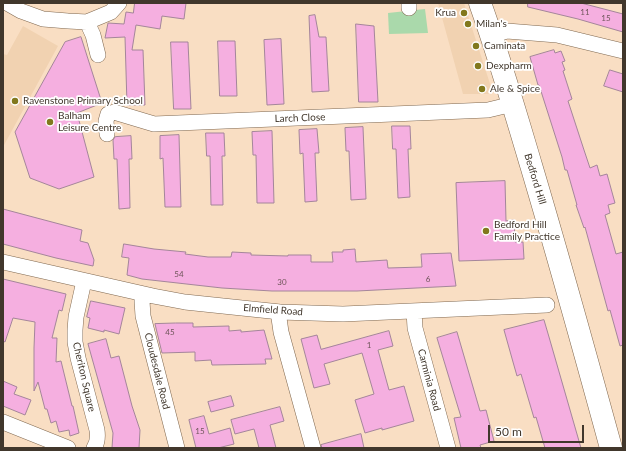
<!DOCTYPE html>
<html>
<head>
<meta charset="utf-8">
<style>
	body { margin:0 }
	#map { position:relative; width:626px; height:451px; overflow:hidden; background:#f9dec3; font-family:Lato,sans-serif }
	canvas { display:block }
	.frame { position:absolute; inset:0; border:4px solid #41372c; pointer-events:none }
	.scale { position:absolute; left:488px; top:425px; width:96px; height:18px; box-sizing:border-box; border:2px solid #41372c; border-top:0; padding-left:5px; font-size:12px; line-height:14px; white-space:nowrap; color:#41372c; -webkit-text-stroke:3px #fff; paint-order:stroke }
</style>
</head>
<body>
<div id="map">
<canvas width="626" height="451"></canvas>
<div class="frame"></div>
<div class="scale">50 m</div>
</div>
<script>
const g = document.querySelector('canvas').getContext('2d');
g.lineJoin = 'round';
function fill(path, color) {
  g.fillStyle = color;
  g.fill(path, 'evenodd');
}
function strokePath(path, color, width, dash) {
  g.strokeStyle = color;
  g.lineWidth = width;
  g.lineCap = dash ? 'butt' : 'round';
  g.setLineDash(dash || []);
  g.stroke(path);
}
function label(font, color, halo, rows, align = 'center') {
  g.font = font + ' Lato,sans-serif';
  g.lineWidth = 3.5;
  g.setLineDash([]);
  g.textBaseline = 'middle';
  g.strokeStyle = halo;
  g.fillStyle = color;
  for (const [text, x, y, turn = 0] of rows) {
    g.save();
    g.translate(x, y);
    g.rotate((+turn || 0) * Math.PI / 180);
    g.textAlign = isNaN(turn) ? turn : align;
    if (halo) g.strokeText(text, 0, 0);
    g.fillText(text, 0, 0);
    g.restore();
  }
}
fill(new Path2D(`
	M438,3H464L492,90L490,94H463Z
	M23,26L58,46L3,147V54L7,55Z`), '#f1d2b1');
fill(new Path2D(`
	M425,9L428,33L389,34L388,13Z`), '#aad9ab');
const building = new Path2D(`
	M135,3H186L184,19L162,16L160,29L136,25L132,50H143L145,105H127L125,37L105,38L108,23L124,24L126,12L133,13Z
	M528,3H581L623,14V32L578,19L528,7Z
	M315,15L319,37H326L329,91L312,92L309,16Z
	M356,24L374,26L378,102H359Z
	M81,37L102,103L77,113L94,177L59,189L30,178L15,132L65,42Z
	M281,39L284,104L267,105L264,40Z
	M218,41H235L237,96H220Z
	M171,42H188L191,109H174Z
	M554,50L555,53L561,51L565,61L562,62L565,70L563,71L572,99L568,101L584,150L590,168L597,165L600,176L607,174L615,203L608,205L610,213L605,215L616,254L623,252V345L620,346L610,310L608,311L585,227L584,228L576,205H577L567,170H565L562,157L539,85H538L530,57Z
	M610,70L623,74V92L604,86Z
	M392,126H410L411,149H408L410,197L398,198L396,149H393Z
	M363,127L366,199L351,200L349,151H346L345,128Z
	M317,129L319,153H315L317,201L305,202L303,153L300,154L299,130Z
	M272,131L274,203H257L256,155H253L252,132Z
	M206,133H224L225,156H222L223,205H211L210,156H207Z
	M179,135L181,207H165L163,158L160,159V136Z
	M131,136L132,159H129L130,208L119,209L117,159H114L113,140L115,137Z
	M505,181L506,221L514,220L515,242H523L524,259L459,261L456,183Z
	M3,209L82,230L80,241L88,243L94,260L93,266L56,258L3,244Z
	M124,244L154,249L186,252L185,254L208,257H231L232,252L251,253V255L288,256V255H311V262H333L332,252H343V250L355,249L356,262L387,260L388,268L422,267L421,254L451,253L456,286L357,291H272L222,288L142,279L127,275L129,258L122,257Z
	M3,279L66,294L62,311L59,310L52,338H57L56,362L61,361L72,406H73L79,433L70,436L69,430L59,432L56,421L51,423L47,409H45L38,382L34,391V348L35,322L13,318L5,342L3,341Z
	M91,301L125,308L119,334L104,330V332L88,328L90,318L87,317Z
	M544,320L549,337L581,448H545L536,417L534,418L521,374L517,376L513,362L504,330Z
	M176,323H193V327L229,326V331L241,330V332L264,330L272,359H265L266,364L212,365L211,360L195,361V352L162,353L155,324Z
	M389,331L393,346L378,350L389,390L404,386L414,421L382,430V428L365,433L355,400L374,394L362,353L324,364L330,384L314,388L301,339L317,335L321,349Z
	M457,332L480,411L486,410L494,441L480,445L481,448H461L454,418L461,417L437,338Z
	M106,339L111,358L119,356L132,406L140,430L139,448H112L113,433L88,344Z
	M3,381L17,387L14,394L31,400L25,415L3,406Z
	M231,396L234,406L211,412L208,402Z
	M280,407L284,421L270,425L276,448H259L254,429L235,434L231,420Z
	M204,416L209,434L230,428L234,444L218,448H196L189,420Z
	M361,434L364,448H322L321,445Z`);
fill(building, '#f5afe0');
strokePath(building, '#a4859a', 1);
const street = new Path2D(`
	M7,3L21,11L43,19L68,21L87,22L111,12L119,3
	M409,8V3
	M87,22L93,35L98,55
	M492,36L507,31L557,35L623,51
	M107,134L106,121L108,114L114,112L154,124L488,110L513,104
	M3,262L153,296L185,302L280,312L343,314L547,305
	M84,281L76,317L75,330V342L78,358L97,430C98,437 98,442 94,448
	M143,294L142,301L143,316L177,448
	M414,311L415,328L448,448
	M280,312L279,318L281,332L313,448
	M3,422L68,448`);
const secondary = new Path2D(`
	M480,3C499,56 515,111 531,165C559,259 585,353 611,448`);
strokePath(street, '#806951', 16);
strokePath(secondary, '#806951', 23);
strokePath(street, '#fff', 15);
strokePath(secondary, '#fff', 22);
for (const [x, y, r, color] of [
	[464,13,4,"#81781d"],
	[468,24,4,"#81781d"],
	[476,46,4,"#81781d"],
	[478,66,4,"#81781d"],
	[482,89,4,"#81781d"],
	[15,101,4,"#81781d"],
	[50,122,4,"#81781d"],
	[486,231,4,"#81781d"]
]) {
  const dot = new Path2D();
  dot.arc(x, y, r, 0, 2 * Math.PI);
  g.fillStyle = color;
  g.fill(dot);
  strokePath(dot, '#fff', 1.5);
}
label('8px', '#6e5559', null, [
	["11",585,12],
	["15",606,18],
	["54",179,274],
	["6",428,279],
	["30",282,282],
	["45",170,332],
	["1",369,345],
	["15",200,431]
]);
label('10px', '#41372c', '#fff', [
	["Krua",456,13,"right"],
	["Milan's",476,24],
	["Caminata",484,46],
	["Dexpharm",486,66],
	["Ale & Spice",490,89],
	["Ravenstone Primary School",23,101],
	["Balham",58,116],
	["Leisure Centre",58,128],
	["Bedford Hill",494,225],
	["Family Practice",494,237]
], 'left');
label('10px', '#41372c', '#fff', [
	["Larch Close",300,118,-2],
	["Bedford Hill",535,179,73],
	["Elmfield Road",273,310,4],
	["Cloudesdale Road",157,371,76],
	["Cheriton Square",84,377,77],
	["Carminia Road",429,380,75]
]);
</script>
</body>
</html>
